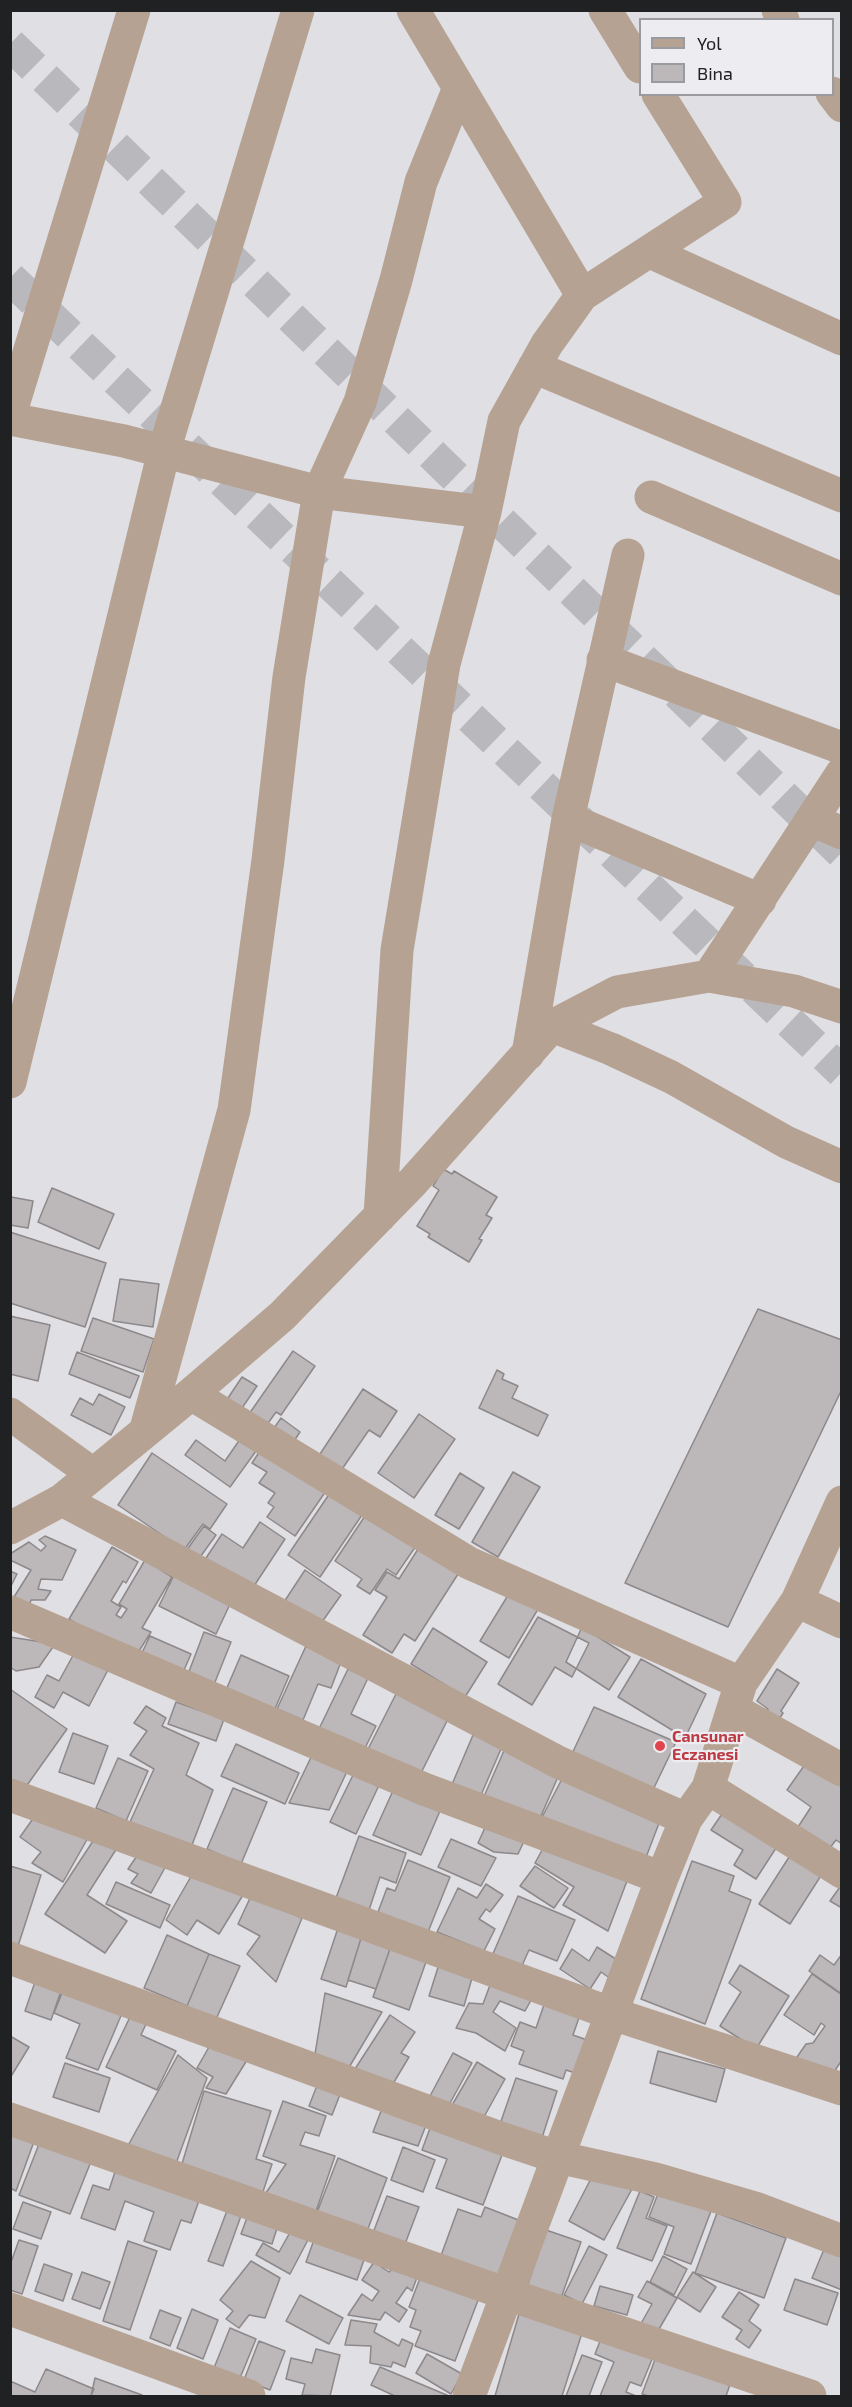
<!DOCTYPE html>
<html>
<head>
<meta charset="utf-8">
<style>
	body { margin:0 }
	#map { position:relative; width:852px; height:2407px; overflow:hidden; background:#dfdfe4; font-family:"Exo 2",sans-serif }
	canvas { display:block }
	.frame { position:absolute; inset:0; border:12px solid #202122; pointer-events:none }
	.legend { position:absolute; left:639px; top:18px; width:195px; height:78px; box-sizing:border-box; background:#ececf1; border:2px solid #9a9b9e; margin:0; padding:8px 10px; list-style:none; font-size:18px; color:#202122 }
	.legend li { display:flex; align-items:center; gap:12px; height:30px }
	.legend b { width:30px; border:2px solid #9a9b9e }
</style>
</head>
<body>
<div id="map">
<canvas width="852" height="2407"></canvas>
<div class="frame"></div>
<ul class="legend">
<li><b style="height:8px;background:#b6a292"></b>Yol</li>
<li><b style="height:16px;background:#bcb7b9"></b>Bina</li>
</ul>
</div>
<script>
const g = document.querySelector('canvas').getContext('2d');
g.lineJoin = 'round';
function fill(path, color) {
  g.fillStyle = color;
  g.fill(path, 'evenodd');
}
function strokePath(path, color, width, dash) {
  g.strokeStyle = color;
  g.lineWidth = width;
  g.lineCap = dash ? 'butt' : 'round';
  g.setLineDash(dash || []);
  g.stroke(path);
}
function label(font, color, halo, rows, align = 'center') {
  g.font = font + ' "Exo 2",sans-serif';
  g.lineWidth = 4.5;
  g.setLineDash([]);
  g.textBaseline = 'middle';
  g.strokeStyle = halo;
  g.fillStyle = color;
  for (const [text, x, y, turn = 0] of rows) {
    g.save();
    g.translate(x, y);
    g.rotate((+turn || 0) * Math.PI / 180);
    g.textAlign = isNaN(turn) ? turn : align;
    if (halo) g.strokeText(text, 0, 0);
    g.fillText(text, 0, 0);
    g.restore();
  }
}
const building = new Path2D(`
	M443,1169L452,1174L454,1171L497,1197L486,1215L492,1218L479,1239L482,1240L469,1262L428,1237L430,1234L417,1226L439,1190L433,1186Z
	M52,1188L114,1214L99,1249L38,1222Z
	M11,1197L33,1201L28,1228L10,1225Z
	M10,1232L106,1263L85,1327L10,1303Z
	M120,1279L159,1284L153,1327L113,1321Z
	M758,1309L842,1340V1389L728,1627L625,1583Z
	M10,1316L50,1325L38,1381L10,1374Z
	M93,1318L154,1339L143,1372L81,1351Z
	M293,1351L315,1366L281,1415L276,1412L266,1426L249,1414Z
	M77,1352L139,1376L130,1398L69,1374Z
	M497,1370L504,1374L502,1379L518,1386L512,1398L548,1415L538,1436L479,1408Z
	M242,1377L257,1386L240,1411L226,1401Z
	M363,1389L397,1411L380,1437L369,1430L340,1472L318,1457Z
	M99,1394L125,1407L111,1435L71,1415L80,1398L93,1405Z
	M419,1414L455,1439L414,1498L378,1473Z
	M281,1418L300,1432L290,1447L270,1434Z
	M245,1432L261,1444L230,1487L185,1455L196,1440L225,1461Z
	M264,1445L328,1488L295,1536L267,1517L274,1507L268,1503L275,1493L259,1483L267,1472L252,1463Z
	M152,1453L227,1504L210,1529L203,1524L184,1550L118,1505Z
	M513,1472L540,1487L498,1557L472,1542Z
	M460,1473L484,1488L459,1529L435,1515Z
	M334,1487L366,1509L320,1577L288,1555Z
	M369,1510L418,1543L396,1575L387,1569L370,1594L357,1586L362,1579L335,1561Z
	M260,1522L285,1539L250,1592L204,1561L222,1534L243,1548Z
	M204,1526L216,1535L198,1560L186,1551Z
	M45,1536L76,1550L62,1580L41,1579L38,1589L51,1591L45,1600H31L27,1612L14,1597L31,1570L10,1560V1554L29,1542L41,1551L46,1546L39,1540Z
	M420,1546L460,1571L415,1641L404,1634L392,1653L363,1635L387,1597L375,1590L387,1572L399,1579Z
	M112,1547L138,1562L126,1583L123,1581L111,1601L121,1607L116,1615L121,1618L127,1609L119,1604L145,1560L172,1577L142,1628L151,1632L134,1659L69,1619Z
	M305,1570L341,1595L317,1629L282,1605Z
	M10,1571L17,1574L10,1588Z
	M174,1575L231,1602L216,1634L159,1606Z
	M510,1592L538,1609L509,1658L480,1641Z
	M538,1617L589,1643L572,1677L555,1667L532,1705L498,1684Z
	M582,1627L630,1657L609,1690L566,1662Z
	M433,1628L487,1662L465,1697L411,1664Z
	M204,1632L231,1642L211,1692L185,1682Z
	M150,1636L191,1654L181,1677L139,1659Z
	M10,1637L55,1644L39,1667L16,1671L10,1667Z
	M306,1646L341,1662L331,1688L318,1684L303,1720L277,1709Z
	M76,1650L109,1668L89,1706L63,1692L54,1708L35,1697L47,1675L59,1681Z
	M241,1655L289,1676L274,1711L226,1690Z
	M641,1659L706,1694L685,1738L618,1697Z
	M348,1669L368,1678L351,1714L376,1726L361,1756L316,1735Z
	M777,1669L799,1683L781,1711L783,1713L775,1726L761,1718L768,1709L757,1701Z
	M10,1689L67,1729L25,1788L10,1778Z
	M397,1692L449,1717L416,1783L364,1757Z
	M176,1702L224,1719L216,1741L168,1724Z
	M146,1706L166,1718L162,1726L199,1743L186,1775L213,1790L192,1845L130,1822L154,1769L130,1755L147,1731L134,1723Z
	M594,1707L676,1742L651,1794L569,1760Z
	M476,1728L504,1742L478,1802L450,1789Z
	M73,1733L108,1746L94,1784L59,1772Z
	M236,1744L299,1773L285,1804L221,1776Z
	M506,1746L561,1770L537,1825L482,1801Z
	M315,1749L350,1765L329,1810L289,1803Z
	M118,1758L148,1771L126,1821L96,1808Z
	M806,1763L842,1779V1844L836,1840L829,1849L798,1827L811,1807L787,1790Z
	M356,1769L381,1781L356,1834L330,1822Z
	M564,1775L661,1818L645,1860L539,1823Z
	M396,1784L443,1804L421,1855L373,1835Z
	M233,1788L267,1802L241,1864L207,1849Z
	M724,1811L778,1845L756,1879L734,1865L743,1850L711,1830Z
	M37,1813L89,1836L63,1882L32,1863L41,1852L20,1837Z
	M489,1819L527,1835L518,1854L494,1852L478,1843Z
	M97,1835L117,1848L87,1895L127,1921L105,1953L45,1914Z
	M359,1836L406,1853L396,1883L380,1877L369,1910L336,1898Z
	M451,1839L496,1858L481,1886L438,1867Z
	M547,1841L630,1873L608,1931L563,1905L574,1887L535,1863Z
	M141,1850L167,1864L151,1893L131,1883L138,1874L128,1869Z
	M791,1854L822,1874L790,1924L759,1904Z
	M408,1860L450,1877L428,1932L378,1912L387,1888L395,1891Z
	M692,1861L734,1876L729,1891L751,1900L705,2024L641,1999Z
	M10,1866L41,1875L18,1946L10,1943Z
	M197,1866L243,1895L219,1934L197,1920L187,1935L166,1920Z
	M535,1866L568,1888L554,1908L520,1886Z
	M116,1882L170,1905L160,1928L106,1904Z
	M486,1884L503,1895L490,1912L486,1909L479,1919L495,1929L484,1951L437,1932L458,1888L477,1898Z
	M842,1884V1908L830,1901Z
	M251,1896L302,1918L276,1982L247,1954L260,1936L238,1924Z
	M518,1896L575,1920L557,1961L529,1950L521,1968L492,1956Z
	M338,1928L362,1935L346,1987L321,1979Z
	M167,1935L209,1954L187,2006L144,1988Z
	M362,1935L391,1946L376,1989L348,1980Z
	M391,1946L427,1959L409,2010L373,1997Z
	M597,1947L622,1963L611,1979L601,1972L590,1989L560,1969L572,1949L589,1961Z
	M209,1954L240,1966L213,2026L187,2006Z
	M842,1954V1994L809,1971L820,1955L834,1965Z
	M440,1961L474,1971L464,2006L429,1996Z
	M740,1965L789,1996L756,2049L720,2026L741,1992L729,1983Z
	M812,1974L842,1995V2060L827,2082L795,2060L806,2044L813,2043L825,2026L821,2023L814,2035L784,2015Z
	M493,1977L535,1993L525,2011L500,2001L493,2012L516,2028L505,2051L476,2033L456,2028L469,2003L483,2004Z
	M36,1979L62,1988L51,2020L25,2011Z
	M64,1988L123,2011L98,2070L66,2058L80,2024L54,2013Z
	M325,1993L382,2012L348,2069L315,2054Z
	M547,1996L582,2009L573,2035L590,2041L578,2074L566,2070L563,2079L519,2064L524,2051L511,2046L520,2022L536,2028Z
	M390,2015L415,2032L401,2053L409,2057L391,2087L353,2072Z
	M130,2017L146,2024L141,2035L176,2051L157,2090L106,2067Z
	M10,2036L29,2047L10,2078Z
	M213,2040L247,2060L226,2094L206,2088L213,2077L197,2068Z
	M658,2051L725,2069L716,2102L650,2083Z
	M453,2053L472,2063L449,2105L430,2096Z
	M178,2055L207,2078L174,2169L125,2151Z
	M477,2062L505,2079L480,2124L451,2107Z
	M65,2063L110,2078L99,2112L53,2097Z
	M516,2078L557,2091L541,2141L499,2127Z
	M318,2083L341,2092L332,2115L309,2106Z
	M204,2091L271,2111L256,2159L272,2164L260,2201L178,2177Z
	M283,2101L326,2116L319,2136L305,2132L300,2145L335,2156L314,2217L263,2197L286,2164L263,2156Z
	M383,2106L428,2120L418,2146L373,2132Z
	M433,2120L505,2147L483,2205L436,2188L447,2159L422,2150Z
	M10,2127L36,2136L16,2191L10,2188Z
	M41,2139L92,2159L70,2214L19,2195Z
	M403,2147L435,2160L423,2192L391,2180Z
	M338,2158L387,2178L366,2234L316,2215Z
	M117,2166L201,2195L191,2223L181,2220L170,2250L144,2241L154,2212L125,2201L115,2230L81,2218L93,2185L109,2190Z
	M596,2169L632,2189L604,2240L569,2221Z
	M640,2191L654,2197L646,2218L667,2226L652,2261L617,2248Z
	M659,2191L711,2211L691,2264L664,2254L674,2227L649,2217Z
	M387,2196L419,2207L405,2244L373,2233Z
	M23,2202L51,2212L41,2239L13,2229Z
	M485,2207L521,2221L499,2282L439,2261L458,2209L481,2217Z
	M228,2208L242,2213L223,2266L208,2261Z
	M717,2213L786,2238L764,2298L695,2273Z
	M248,2215L278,2225L272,2244L241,2234Z
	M293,2227L310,2236L290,2274L256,2255L263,2243L279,2252Z
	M546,2230L581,2242L561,2298L527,2287Z
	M315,2237L366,2254L357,2280L306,2262Z
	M19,2240L38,2246L22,2294L10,2290V2265Z
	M128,2241L157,2251L130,2330L103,2321Z
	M589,2246L607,2255L582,2304L564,2295Z
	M825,2247L842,2253V2290L812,2278Z
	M663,2256L687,2269L674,2295L650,2282Z
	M251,2261L280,2278L265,2318L249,2315L239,2328L226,2319L233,2311L220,2300Z
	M374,2262L389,2272L397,2265L419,2272L412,2291L407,2287L396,2303L407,2310L399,2322L385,2312L380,2320L348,2315L362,2294L372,2301L379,2291L362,2280Z
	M44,2264L72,2274L63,2301L35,2291Z
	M82,2272L110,2282L100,2309L72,2299Z
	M693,2272L716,2287L700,2312L677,2297Z
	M422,2273L480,2295L455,2361L415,2346L421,2331L410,2327L416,2310L409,2307Z
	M795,2279L838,2293L827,2325L784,2310Z
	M647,2281L677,2298L655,2336L639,2327L652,2304L638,2297Z
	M600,2286L633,2295L627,2315L594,2306Z
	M739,2292L759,2305L749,2321L761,2330L749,2348L736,2339L742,2330L722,2317Z
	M300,2295L343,2318L329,2344L286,2321Z
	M192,2309L218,2320L203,2359L177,2348Z
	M160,2310L181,2318L170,2346L150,2338Z
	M519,2314L582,2333L562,2396H495Z
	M351,2320L377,2324L374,2332L399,2346L402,2339L413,2344L405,2367L393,2362L391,2367L370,2363L371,2346L345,2345Z
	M230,2328L256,2339L240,2378L214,2368Z
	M604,2331L655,2352L641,2386L630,2382L626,2392L636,2396H600L614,2362L595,2354Z
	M259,2341L285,2351L270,2390L244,2380Z
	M316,2349L340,2355L330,2396L302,2395L305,2384L286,2379L291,2358L312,2363Z
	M659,2349L733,2376L726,2396H648L642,2394Z
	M427,2354L462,2374L451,2394L416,2373Z
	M582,2355L602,2362L589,2396H566Z
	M380,2367L449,2396H395L371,2385Z
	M46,2369L94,2389L91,2396H10V2381L35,2392Z
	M95,2378L142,2395L141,2396H91Z`);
fill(building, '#bcb7b9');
strokePath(building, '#8d8889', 1.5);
strokePath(new Path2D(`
	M10,44L842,853
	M10,278L842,1072`), '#b9b9bd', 33, [33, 16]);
strokePath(new Path2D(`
	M413,10L582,295
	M605,10L640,67
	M778,10L783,20
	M832,93L842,106
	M650,252L842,339
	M534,367L842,496
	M10,415L134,10
	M10,419L124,441L319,492L485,512
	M651,497L842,579
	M603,660L842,748
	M568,819L760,900
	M812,820L842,833
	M709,976L842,773
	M552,1026L611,1049L671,1077L786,1142L842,1167
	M528,1054L568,819L628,555
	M10,1082L164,451L298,10
	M380,1216L397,950L444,664L485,512L504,421L547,344L582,295L725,202L658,94
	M191,1394L469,1563L741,1683
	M10,1414L93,1474
	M146,1429L234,1110L268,860L289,677L319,492L360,402L396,280L421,182L459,88
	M62,1500L558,1762L686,1819
	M10,1528L62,1500L191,1394L282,1316L411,1184L552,1026L617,992L709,976L794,991L842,1007
	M797,1601L842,1622
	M10,1612L424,1789L662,1878
	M734,1710L842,1770
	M708,1788L842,1872
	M10,1795L613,2014L842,2089
	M10,1958L503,2139L557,2157L656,2179L755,2208L842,2241
	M10,2119L507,2294L810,2396
	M10,2309L249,2396
	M469,2396L662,1878L686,1819L708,1788L741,1683L797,1601L842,1502`), '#b6a292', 33);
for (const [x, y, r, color] of [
	[660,1746,6,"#e0444e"]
]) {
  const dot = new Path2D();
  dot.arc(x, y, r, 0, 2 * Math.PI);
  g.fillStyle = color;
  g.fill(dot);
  strokePath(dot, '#ececf1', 2);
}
label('bold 16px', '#be3a42', '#ececf1', [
	["Cansunar",672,1737],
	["Eczanesi",672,1755]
], 'left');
</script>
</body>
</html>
